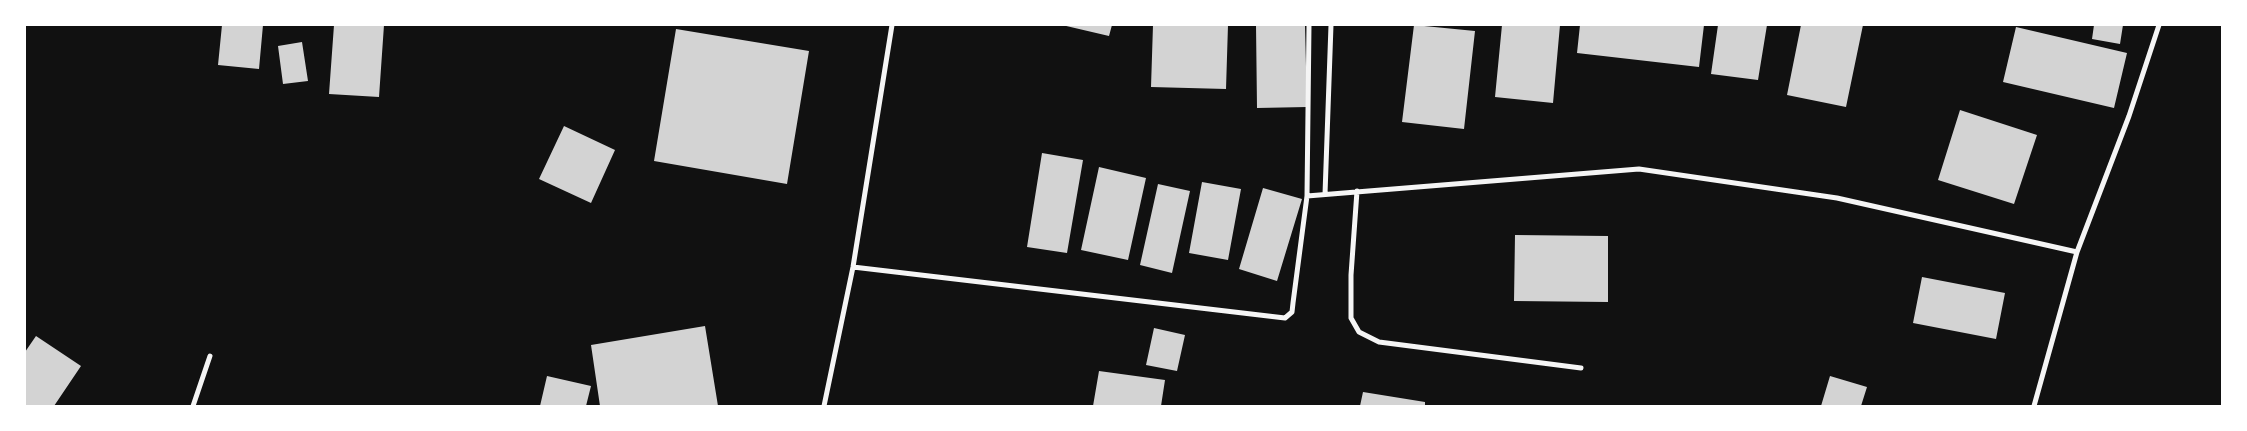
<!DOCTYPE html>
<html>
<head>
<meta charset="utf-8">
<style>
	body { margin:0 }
	#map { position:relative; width:2247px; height:431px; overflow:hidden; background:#111; font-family:"Varela Round",sans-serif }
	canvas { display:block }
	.frame { position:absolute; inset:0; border:26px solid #fff; pointer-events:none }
</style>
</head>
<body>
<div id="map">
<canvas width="2247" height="431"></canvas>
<div class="frame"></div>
</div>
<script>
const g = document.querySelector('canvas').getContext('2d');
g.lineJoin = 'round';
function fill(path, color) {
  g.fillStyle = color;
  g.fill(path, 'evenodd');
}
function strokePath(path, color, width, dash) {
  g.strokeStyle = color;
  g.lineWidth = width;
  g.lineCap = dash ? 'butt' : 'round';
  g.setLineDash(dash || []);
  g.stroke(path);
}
fill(new Path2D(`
	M222,25H263L259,69L218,65Z
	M334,25H384L379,97L329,94Z
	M1062,25H1112L1109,36Z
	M1153,25H1228L1226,89L1151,87Z
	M1256,25H1305L1307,107L1257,108Z
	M1414,25L1475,31L1464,129L1402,122Z
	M1502,25H1560L1553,103L1495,97Z
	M1580,25H1704L1699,67L1577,53Z
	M1718,25H1767L1758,80L1711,74Z
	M1801,25H1863L1846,107L1787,95Z
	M2094,25H2123L2120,44L2092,39Z
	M2016,27L2127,53L2114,108L2003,82Z
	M676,29L809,51L787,184L654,161Z
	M302,42L308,81L283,84L278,46Z
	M1960,110L2037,135L2014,204L1938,180Z
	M564,126L615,150L591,203L539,179Z
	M1042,153L1083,160L1067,253L1027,247Z
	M1099,167L1146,178L1128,260L1081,250Z
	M1202,182L1241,189L1228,260L1189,253Z
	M1158,184L1190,191L1172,273L1140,265Z
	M1263,188L1302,199L1277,281L1239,269Z
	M1515,235L1608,236V302L1514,301Z
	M1922,277L2005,293L1996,339L1913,323Z
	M705,326L718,406H600L591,345Z
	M1154,328L1185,335L1177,371L1146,365Z
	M36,336L81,366L54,406H25V352Z
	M1099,371L1165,380L1161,406H1093Z
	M547,376L591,386L586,406H540Z
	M1830,376L1867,387L1861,406H1821Z
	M1363,392L1425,402V406H1360Z`), '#d3d3d3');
strokePath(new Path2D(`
	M1357,191L1351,275V318L1359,332L1379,342L1581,368
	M1325,194L1331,25
	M1307,196L1309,25
	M853,267L1285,318L1292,312L1293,303L1307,196L1639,169L1837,198L2077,252
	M193,406L210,356
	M824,406L853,267L892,25
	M2034,406L2077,252L2129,116L2159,25`), '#f5f5f5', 5);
</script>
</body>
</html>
